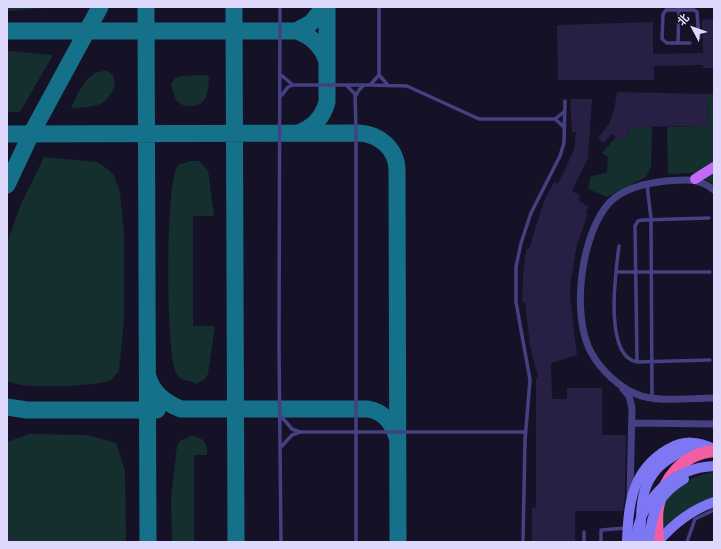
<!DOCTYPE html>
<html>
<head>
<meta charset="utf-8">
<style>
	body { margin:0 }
	#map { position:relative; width:721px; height:549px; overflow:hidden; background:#151126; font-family:"Alegreya Sans","Noto Sans SC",sans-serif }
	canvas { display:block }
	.frame { position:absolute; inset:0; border:8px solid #ded9fc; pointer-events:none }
	.north { position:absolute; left:673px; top:8px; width:40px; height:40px; -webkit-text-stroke:3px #151126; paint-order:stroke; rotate:311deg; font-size:11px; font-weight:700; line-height:16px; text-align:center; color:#ded9fc }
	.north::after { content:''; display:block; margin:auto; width:14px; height:18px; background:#ded9fc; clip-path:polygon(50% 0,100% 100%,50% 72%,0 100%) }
</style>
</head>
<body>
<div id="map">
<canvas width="721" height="549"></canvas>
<div class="frame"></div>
<div class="north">北</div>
</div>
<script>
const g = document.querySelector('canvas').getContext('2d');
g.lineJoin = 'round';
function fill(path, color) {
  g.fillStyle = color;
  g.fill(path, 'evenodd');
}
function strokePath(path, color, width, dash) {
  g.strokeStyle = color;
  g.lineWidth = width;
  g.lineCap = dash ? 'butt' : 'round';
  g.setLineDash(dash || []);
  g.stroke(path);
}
fill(new Path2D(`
	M7,7H59L7,11Z
	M7,51L53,55L20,112H7Z
	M107,71L113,75L115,84C107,108 93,107 71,108C79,92 86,70 107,71Z
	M207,75L209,77C208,91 208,106 191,106C185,106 180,105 176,100L171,85L175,78L182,76Z
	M707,94H714V184L693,173L668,174L667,127L708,126Z
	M627,127H652L651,167L646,177L607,197L588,189L591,176L607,173L608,157L602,153L616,137L619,140L628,137Z
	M44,157L97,162L109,170L114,176L120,192L124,234V319L119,371L110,381C90,386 25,390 7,381V243L21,204Z
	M190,161H199L208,170L214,216H193V326H215L208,374L204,380L196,384C190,379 181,383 176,373C166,352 165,181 178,165Z
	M29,434L87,435L116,443L125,470L126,542H7V442Z
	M191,436C203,437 208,443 207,455H194V542H172L171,498L177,446L180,441Z
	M714,472V496L685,511L663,529L664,501C680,485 691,476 714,472Z`), '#152f2f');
strokePath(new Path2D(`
	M146,7L148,542
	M234,7L236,542
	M7,31H296C312,36 322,46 327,62
	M296,31L311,23L324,7
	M298,133C313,128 323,117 327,102V7
	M7,134L359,133C379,134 396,148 397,169L398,542
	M7,185L31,134L100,7
	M148,377C153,394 165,403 181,409H368C384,412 392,422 397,437
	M7,407L27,410H157`), '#147189', 17);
fill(new Path2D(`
	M714,19V68H703V65L654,66V80H558L557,25L653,22V54L703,53L702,20Z
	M617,92L707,94L708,126L627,127L628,137L619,140L612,134L603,143L598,138L609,124L614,111Z
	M570,99H592L588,158L572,191L581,196L578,200L589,207L586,211L587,217L577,244L571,280L570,296L577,355L551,363L552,399H567V388H602V435H626L625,497L623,511H575V542H532V508L536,507V378L538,377L530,346L525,302H522L523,274L526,249H529L544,201L554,182L558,184L574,150L576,132H572Z`), '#281f45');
strokePath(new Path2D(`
	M280,7L279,345L281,542
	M679,7V10H666L663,14L662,39L667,43H690
	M678,43L679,10H694L697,12L699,38
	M281,75L293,85H370L379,75V7
	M379,75L387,84
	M346,85L355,94L356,130V542
	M370,85L407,86L479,119H555L564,127
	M282,95L288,87L293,85
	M355,97L359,90L364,85
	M555,119L565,111
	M647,184L651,219L652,398
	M619,246C616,270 603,356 637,362L710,360
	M616,272H710
	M637,362L635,226L638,221L642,220L709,218
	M280,415L292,429L300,432
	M281,447L292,435L300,432H526
	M584,532V542
	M523,542L525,440L530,380L516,302V267L521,243L531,213L560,156L564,143L565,101
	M601,542V530L626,528
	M687,542L695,519L714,510`), '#444081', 3.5);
strokePath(new Path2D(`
	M714,190C697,177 686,180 666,181C646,183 624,188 610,202C581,232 570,317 592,354C601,370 619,387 636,394C656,403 692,398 714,398
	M623,389L629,396L632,408L630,496
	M632,423L714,424`), '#444081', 7);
strokePath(new Path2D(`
	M627,542C628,504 632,470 668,449C684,440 698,441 714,449
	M641,542C640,510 639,478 669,459C678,453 689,448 700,447
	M658,542C674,523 691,510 714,502`), '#7e77f4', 10);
strokePath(new Path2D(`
	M695,179L714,167`), '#c369f3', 10);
strokePath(new Path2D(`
	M658,542C658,531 656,519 658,508C663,478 683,454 714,451`), '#f25ea1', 12);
strokePath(new Path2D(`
	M635,542C640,500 672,468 714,466
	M649,542C651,513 658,494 684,479`), '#7e77f4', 10);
</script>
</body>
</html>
